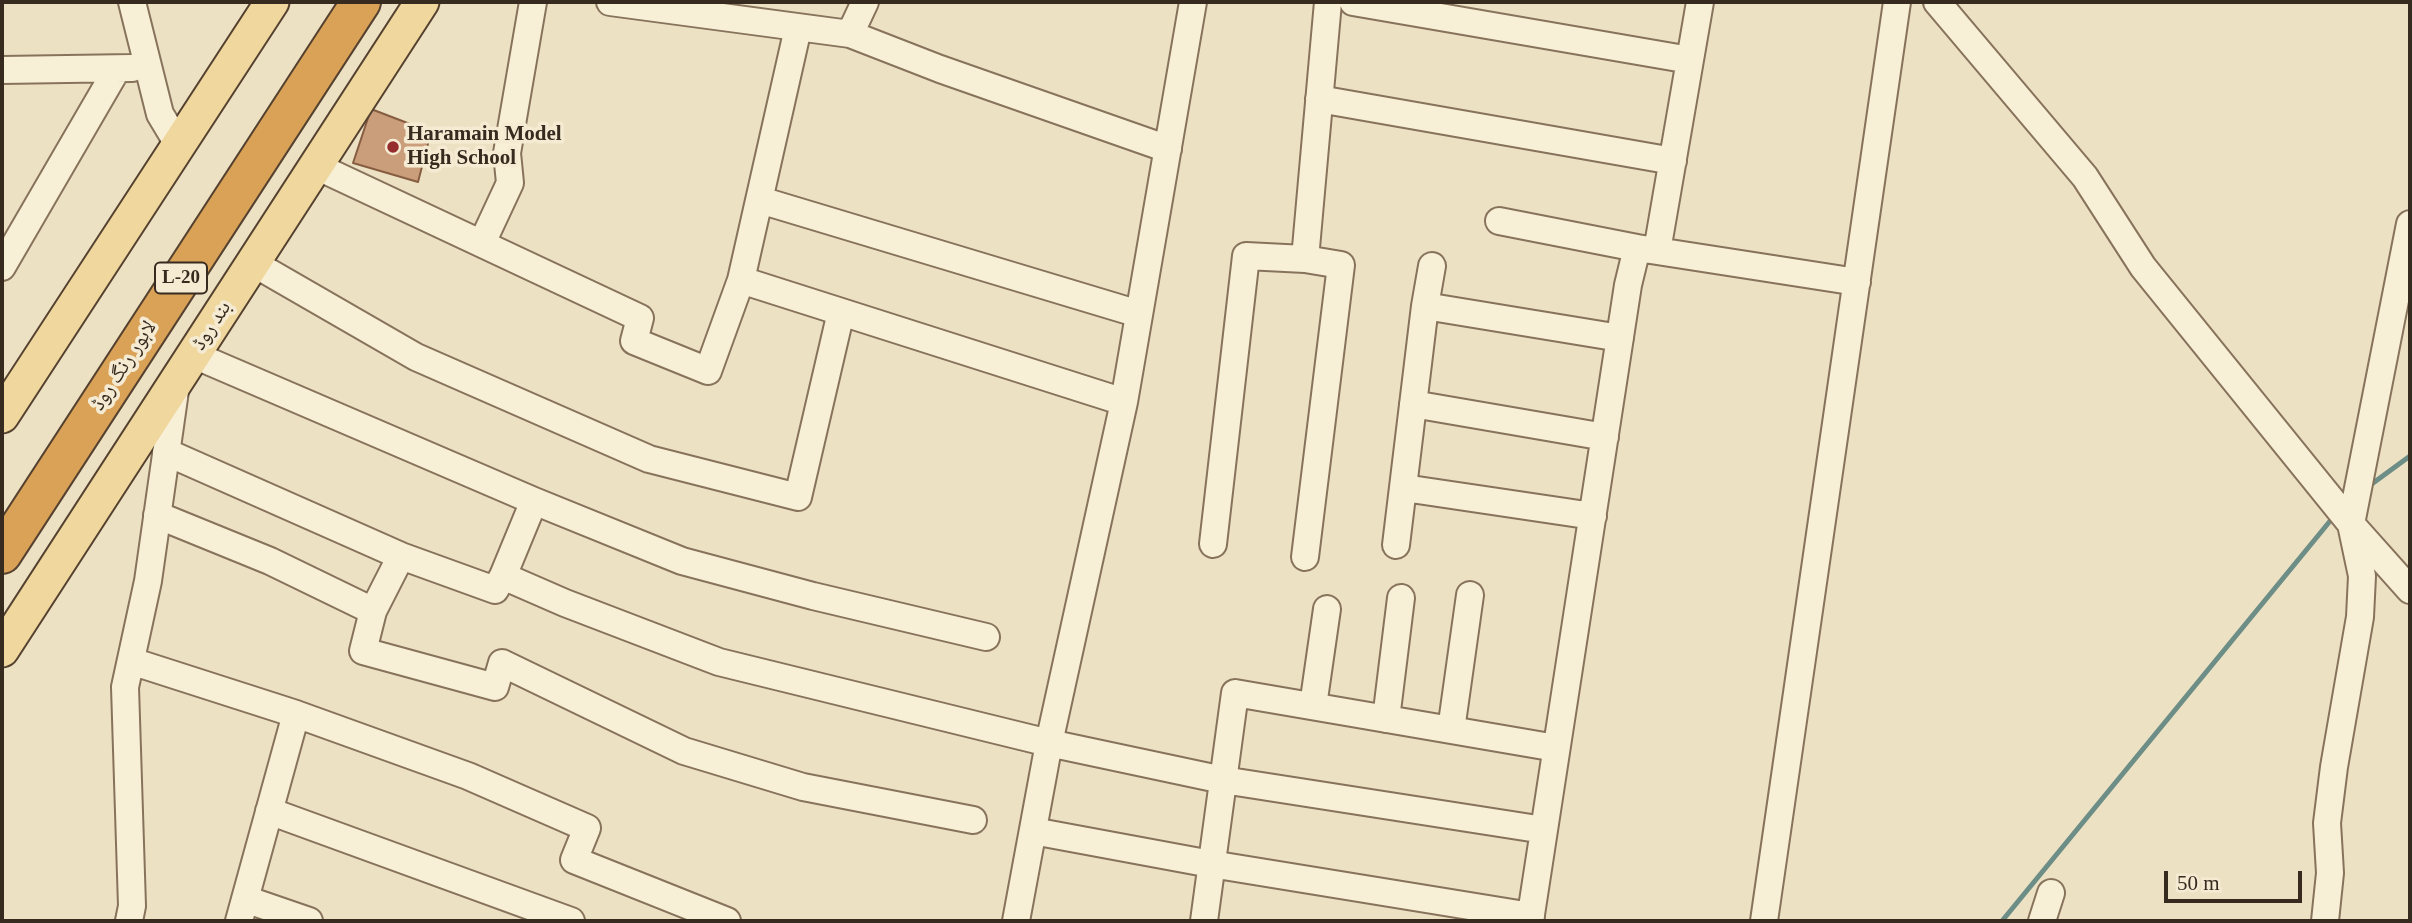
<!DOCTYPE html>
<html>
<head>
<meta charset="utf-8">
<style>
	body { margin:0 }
	#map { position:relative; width:2412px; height:923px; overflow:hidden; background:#ede1c4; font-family:"Times New Roman",serif }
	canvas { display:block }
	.frame { position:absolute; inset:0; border:4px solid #372b1f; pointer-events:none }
	.scale { position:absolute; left:2164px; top:871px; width:138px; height:32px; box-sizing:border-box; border:4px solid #372b1f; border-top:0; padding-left:9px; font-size:21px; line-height:24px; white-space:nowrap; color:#372b1f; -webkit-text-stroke:5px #f5ebd3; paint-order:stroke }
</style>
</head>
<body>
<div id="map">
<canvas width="2412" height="923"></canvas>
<div class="frame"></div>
<div class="scale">50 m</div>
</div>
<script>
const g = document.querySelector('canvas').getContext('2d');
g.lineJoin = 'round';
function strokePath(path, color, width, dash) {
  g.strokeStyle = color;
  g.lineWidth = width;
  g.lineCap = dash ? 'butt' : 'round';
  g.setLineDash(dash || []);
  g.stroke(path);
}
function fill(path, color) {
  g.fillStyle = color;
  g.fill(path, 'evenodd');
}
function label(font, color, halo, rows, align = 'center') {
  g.font = font + ' "Times New Roman","Noto Naskh Arabic",serif';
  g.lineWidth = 7;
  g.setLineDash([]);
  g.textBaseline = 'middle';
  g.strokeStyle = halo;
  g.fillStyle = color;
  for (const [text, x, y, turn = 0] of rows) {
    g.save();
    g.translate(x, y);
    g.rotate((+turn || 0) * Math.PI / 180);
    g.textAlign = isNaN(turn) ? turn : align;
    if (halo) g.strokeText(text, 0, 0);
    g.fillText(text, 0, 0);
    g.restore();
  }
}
strokePath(new Path2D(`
	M2369,486L2410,456
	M2002,921L2335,515`), '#6d8e86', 5);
const building = new Path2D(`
	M371,109L431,132L418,182L353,163Z`);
fill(building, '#ca9d7b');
strokePath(building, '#865d41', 2);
const minor = new Path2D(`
	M132,2L160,114L178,144
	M610,2L850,34L940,69L1168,149
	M1353,2L1690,60
	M1937,2L2085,177L2143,267L2351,524L2410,590
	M850,34L865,2
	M2,70L132,68
	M1319,99L1673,161
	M316,166L640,318L634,341L708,371L741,280L1124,402
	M760,200L1139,314
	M1499,221L1637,248
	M482,243L510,183L507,153L533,2
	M1657,251L1857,282
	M1305,259L1341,265L1305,557
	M253,263L416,357L649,459L798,497L841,312
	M2,267L117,69
	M741,280L798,28
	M1425,306L1620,338
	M194,355L534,501L682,561L813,596L986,637
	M1413,404L1605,437
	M166,452L401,556
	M1404,488L1593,516
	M534,501L503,576L565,603L719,662L1049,743L1124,402L1193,2
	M157,515L270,561L373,611L401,556L495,590L503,576
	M1213,544L1246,256L1305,259L1328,2
	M1396,545L1425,306L1432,266
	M373,611L363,651L495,687L502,663L684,751L803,787L973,820
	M131,661L296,714L239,921
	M1313,706L1327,609
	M296,714L468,776L587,828L574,860L727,921
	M1386,719L1401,598
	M1451,730L1470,595
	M269,811L571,921
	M1033,831L1211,864L1531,916
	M245,899L309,921
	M129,921L132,906L125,687L148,581L176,384
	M1016,921L1049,743L1223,780L1544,830
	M1204,921L1235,693L1556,748
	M1530,921L1628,285L1637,248L1657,251L1700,2
	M1764,921L1897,2
	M2042,921L2051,893
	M2325,921L2330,873L2327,823L2334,767L2360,617L2362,576L2351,524L2410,224`);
const major = new Path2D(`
	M2,416L272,2
	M2,650L422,2`);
const highway = new Path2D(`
	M2,554L361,2`);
strokePath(minor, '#87735b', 30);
strokePath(major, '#55412f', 37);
strokePath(highway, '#55412f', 42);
strokePath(minor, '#f8efd7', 26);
strokePath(major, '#efd79d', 33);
strokePath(highway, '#daa257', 38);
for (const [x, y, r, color] of [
	[393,147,7,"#952d2c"]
]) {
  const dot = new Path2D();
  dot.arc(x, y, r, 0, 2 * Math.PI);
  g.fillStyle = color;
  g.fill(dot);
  strokePath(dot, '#f5ebd3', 2.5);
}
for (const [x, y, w] of [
	[181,278,52]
]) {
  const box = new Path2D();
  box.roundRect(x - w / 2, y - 15.5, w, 31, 5);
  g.fillStyle = '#f5ebd3';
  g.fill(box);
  strokePath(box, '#372b1f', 2);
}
label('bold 19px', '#372b1f', null, [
	["L-20",181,278]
]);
label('bold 21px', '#372b1f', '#f5ebd3', [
	["Haramain Model",407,135],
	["High School",407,159]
], 'left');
label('21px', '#372b1f', '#f5ebd3', [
	["بند روڈ",212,326,-57],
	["لاہور رنگ روڈ",124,366,-57]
]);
</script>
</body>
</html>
